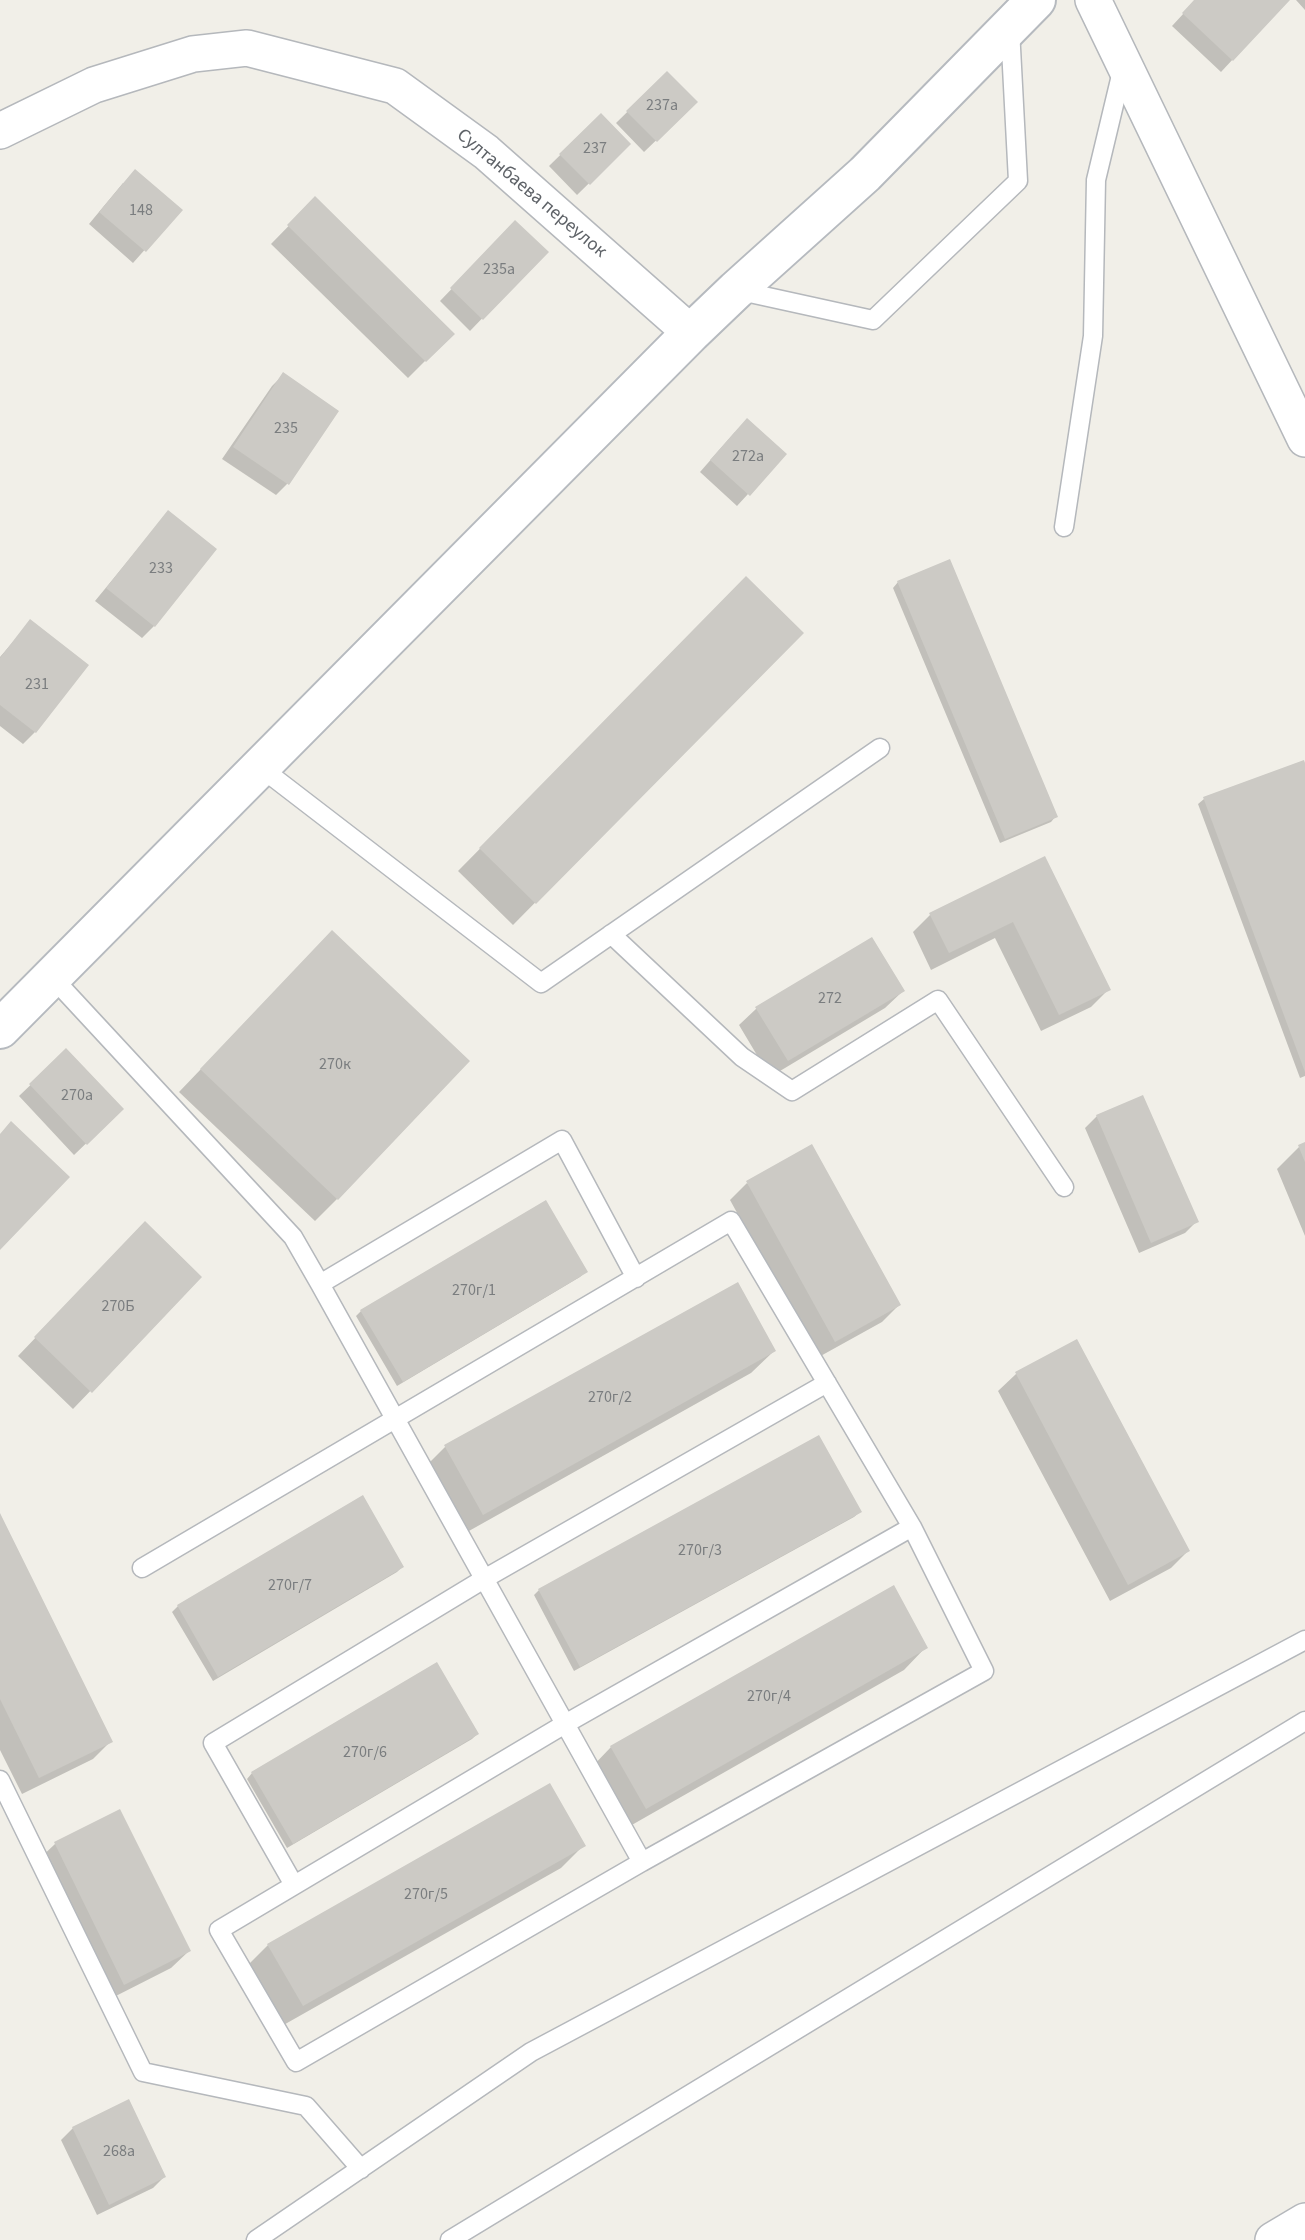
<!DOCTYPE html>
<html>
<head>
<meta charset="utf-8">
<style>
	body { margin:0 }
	canvas { display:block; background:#f1efe8 }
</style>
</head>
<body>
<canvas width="1305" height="2240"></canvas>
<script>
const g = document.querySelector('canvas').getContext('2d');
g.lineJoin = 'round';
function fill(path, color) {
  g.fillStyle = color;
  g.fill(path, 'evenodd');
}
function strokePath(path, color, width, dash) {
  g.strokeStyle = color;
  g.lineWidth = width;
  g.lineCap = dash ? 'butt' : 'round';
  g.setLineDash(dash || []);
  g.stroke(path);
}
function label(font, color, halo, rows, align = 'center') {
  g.font = font + ' "Source Sans 3",sans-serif';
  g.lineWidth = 5;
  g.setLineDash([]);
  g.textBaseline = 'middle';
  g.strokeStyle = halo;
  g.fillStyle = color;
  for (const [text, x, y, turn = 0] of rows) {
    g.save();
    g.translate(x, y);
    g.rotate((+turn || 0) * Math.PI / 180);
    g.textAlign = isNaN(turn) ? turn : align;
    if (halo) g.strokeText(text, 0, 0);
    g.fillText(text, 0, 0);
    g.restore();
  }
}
fill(new Path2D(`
	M1196,0H1288L1221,72L1172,26Z
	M1296,0H1305V10Z
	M667,73L696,102L644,152L616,123Z
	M601,115L629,144L577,195L549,166Z
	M123,183L180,210L133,263L89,224Z
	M315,199L452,334L408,378L271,244Z
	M515,223L546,252L470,331L440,301Z
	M283,375L287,484L276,495L222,459L272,386Z
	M735,432L748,494L737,506L700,472Z
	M168,512L214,549L154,626L142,638L95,601Z
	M746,579L801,633L513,925L458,871Z
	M898,582L1056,816L1051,822L1000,843L893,588Z
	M30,622L87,665L35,732L23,744L0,726V657Z
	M1305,768V1076L1300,1078L1198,804L1204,799Z
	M1044,858L1109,989L1091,1007L1041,1031L995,938L931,970L913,932L930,915Z
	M310,955L337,1199L315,1221L179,1092Z
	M903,991L885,1008L770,1077L739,1025L757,1008Z
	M66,1051L122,1109L74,1155L19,1096Z
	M1097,1116L1196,1222L1185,1233L1139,1253L1085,1128Z
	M1305,1144V1236L1277,1169L1299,1147Z
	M747,1183L899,1305L882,1322L817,1358L730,1200Z
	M128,1241L200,1277L73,1409L18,1356Z
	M586,1271L580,1277L397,1386L356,1316L361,1311Z
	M1077,1341L1188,1551L1171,1568L1110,1601L998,1391L1016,1374Z
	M774,1351L751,1373L460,1536L423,1469L445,1447Z
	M362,1497L402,1567L397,1572L213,1681L172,1612L178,1606Z
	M860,1512L854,1517L574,1671L534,1595L539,1590Z
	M0,1517L110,1742L93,1759L22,1794L0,1750Z
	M926,1647L904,1670L623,1830L589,1770L611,1747Z
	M477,1734L472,1739L287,1848L247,1779L252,1773Z
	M120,1811L189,1951L171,1968L106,2001L37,1861L55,1844Z
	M583,1846L561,1868L280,2027L246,1967L268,1945Z
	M73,2128L164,2177L153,2188L97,2215L61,2140Z`), '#0003');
fill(new Path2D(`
	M1194,0H1290L1233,61L1182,13Z
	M667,71L698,102L657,142L626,111Z
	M601,113L631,144L590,185L559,154Z
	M135,169L183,210L146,252L99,212Z
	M315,196L455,334L426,362L287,225Z
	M515,220L549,252L483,320L450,288Z
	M283,372L339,411L289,485L233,447Z
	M747,418L787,454L750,496L710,460Z
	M168,510L217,549L155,627L106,588Z
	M950,559L1058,817L1005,839L897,581Z
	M746,576L804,633L536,904L479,848Z
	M30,619L89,665L36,733L0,705V658Z
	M1304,760L1305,763V1072L1203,797Z
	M1045,856L1111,990L1059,1015L1013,922L949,953L929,913Z
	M332,930L470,1061L338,1200L200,1069Z
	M872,937L905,991L788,1061L755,1007Z
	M66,1048L124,1109L87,1145L29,1084Z
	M1143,1095L1199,1222L1151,1243L1096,1115Z
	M11,1121L70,1177L0,1250V1134Z
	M1305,1142V1162L1298,1145Z
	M812,1144L901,1305L835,1342L746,1181Z
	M546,1200L588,1272L403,1382L360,1310Z
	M145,1221L202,1277L92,1393L34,1337Z
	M738,1282L776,1351L483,1515L444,1445Z
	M1077,1339L1190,1551L1128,1585L1015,1372Z
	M819,1435L862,1512L580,1667L538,1589Z
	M363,1495L404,1567L218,1677L177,1605Z
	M0,1513L113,1742L39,1778L0,1699Z
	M894,1585L928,1648L646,1809L610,1746Z
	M437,1662L479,1734L293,1844L251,1772Z
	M550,1783L586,1846L303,2006L267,1944Z
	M120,1809L191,1951L124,1985L54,1842Z
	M129,2099L166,2177L109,2205L72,2127Z`), '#cccac5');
const service = new Path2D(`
	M736,290L873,320L1018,181L1010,29
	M1064,527L1093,336L1096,180L1123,67
	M260,767L541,983L880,748
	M611,934L742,1057L792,1091L938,1000L1064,1187
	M52,977L293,1237L320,1284C427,1476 534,1669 642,1862L296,2062L219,1930L565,1724L912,1527L984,1671L642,1862
	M320,1284L562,1140L636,1278
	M142,1568L731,1221L912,1527
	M0,1780L143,2072L306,2106L361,2169
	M294,1885L213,1743L484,1579L827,1383
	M256,2240L531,2052L1305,1640
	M450,2240L1305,1721`);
const minor = new Path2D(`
	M1093,0L1305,439
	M0,131L94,85L193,54L247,48L395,86L486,152L691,333
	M1273,2240L1305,2221`);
const secondary = new Path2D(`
	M0,1029L691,333L736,290L865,174L1036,0`);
strokePath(service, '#b5b8bc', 21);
strokePath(minor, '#b5b8bc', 38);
strokePath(secondary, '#b6babf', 42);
strokePath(service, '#fff', 18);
strokePath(minor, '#fff', 35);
strokePath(secondary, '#fff', 38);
label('16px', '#7a7d7f', null, [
	["237а",662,106],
	["237",595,149],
	["148",141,211],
	["235а",499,270],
	["235",286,429],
	["272а",748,457],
	["233",161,569],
	["231",37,685],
	["272",830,999],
	["270к",335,1065],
	["270а",77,1096],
	["270г/1",474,1291],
	["270Б",118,1307],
	["270г/2",610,1398],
	["270г/3",700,1551],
	["270г/7",290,1586],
	["270г/4",769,1697],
	["270г/6",365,1753],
	["270г/5",426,1895],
	["268а",119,2152]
]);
label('19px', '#5f6368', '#fff', [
	["Султанбаева переулок",531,194,40]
]);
</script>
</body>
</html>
